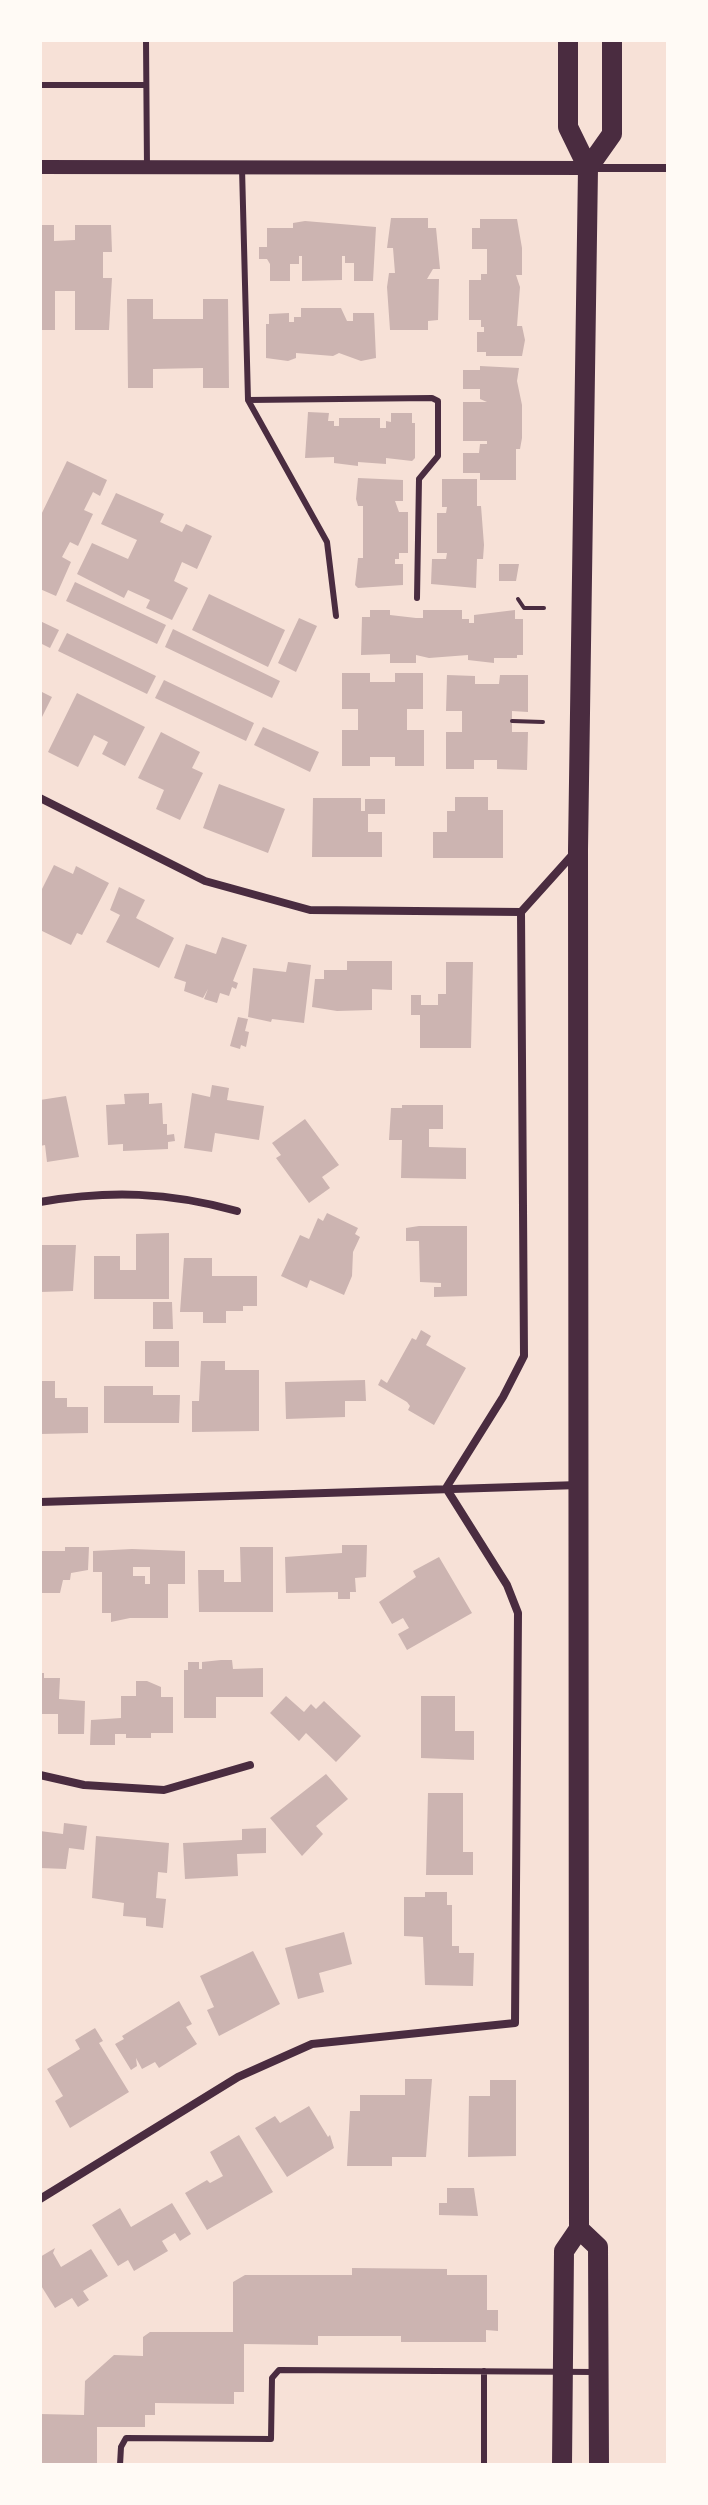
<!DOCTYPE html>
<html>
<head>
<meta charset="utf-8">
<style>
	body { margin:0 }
	#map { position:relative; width:708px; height:2505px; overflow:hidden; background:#f7e1d7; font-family:Signika,sans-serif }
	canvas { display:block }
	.frame { position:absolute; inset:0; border:42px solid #fffaf5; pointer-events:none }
</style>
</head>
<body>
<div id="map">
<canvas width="708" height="2505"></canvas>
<div class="frame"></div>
</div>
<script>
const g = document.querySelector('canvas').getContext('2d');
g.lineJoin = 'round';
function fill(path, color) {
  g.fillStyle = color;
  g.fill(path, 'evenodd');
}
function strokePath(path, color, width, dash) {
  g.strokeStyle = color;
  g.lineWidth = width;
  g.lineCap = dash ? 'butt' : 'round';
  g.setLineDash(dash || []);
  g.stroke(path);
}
fill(new Path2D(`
	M391,218H428V228H436L440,269H433L427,279H439L438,320L428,321V330H390L387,287L389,273H395L393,248H387Z
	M480,219H517L522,248V275H516L520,287L517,326H522L525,340L522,356H486V352H477V332H484V327H481V320H469V280H481V274H487V249H472V228H480Z
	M305,221L376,227L373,281H354V263H345V256H342V280L302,281V256H299V264H290V281H270V264L267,259H259V247H267V228H293V223Z
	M40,225H54V241L75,240V225H111L112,252H103V278H112L109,330H75V291H55V330H40Z
	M127,299H153V319H203V299H228L229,388H203V368L153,369V388H128Z
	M301,308H341L347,321H353V313H374L376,358L361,361L339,353L333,356L296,353V358L288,361L266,358V324H269V314L289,313V322H294V317H301Z
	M480,366L519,368L517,381L522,405V438L520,449H516V480H480V473H463V453H479L480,444H487V441H463V402H487L480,399V389H463V370H480Z
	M308,412L329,413L328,421H334V426H339V418H380V428H386V421L391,422V413H412V423H415V458L412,461L386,458V464L358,462V466L334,463V457L305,458Z
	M67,461L107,480L100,496L93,492L84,510L93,514L78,546L70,542L62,557L71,562L56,596L40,589V517Z
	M358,478L403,480V501H395L399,512H408V553H399V559H395V564H403V585L358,588L355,585L358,558H363V506H358L356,499Z
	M442,479H477V506H481L484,545L483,559H477L476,588L431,584L432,559H446L447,553H437V513H446L447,507H442Z
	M116,493L164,514L160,522L182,532L186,524L212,536L197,569L182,562L174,581L188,588L172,620L146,608L150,600L128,590L124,598L77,574L92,543L128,559L137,540L101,524Z
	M499,564H519L516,581H499Z
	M75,582L166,625L157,644L66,601Z
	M209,594L285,630L268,667L192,630Z
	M370,610H390V615L416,618H423V610H462V619H469V623H474V615L515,610V619H523V655H517V658H494V663L468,660V655L429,658L416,655V663H390V654L361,655L362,617H370Z
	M299,618L317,626L296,672L278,663Z
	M40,621L59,630L50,648L40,643Z
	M173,629L280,681L272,698L165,647Z
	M67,633L156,676L147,694L58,651Z
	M342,673H370V682H395V673H423V709H407V730H424V766H395V757H370V766H342V730H358V709H342Z
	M447,675L475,676V684H499L500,675H528V712L512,711V732H528L527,770L497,769V760H474V769H446V732H462V711H446Z
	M164,680L254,723L246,741L155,698Z
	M40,691L52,697L40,721Z
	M77,693L145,727L125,766L102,754L108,742L94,735L78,767L48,752Z
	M263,727L319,752L310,772L254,745Z
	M161,732L200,752L192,768L203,773L180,820L156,809L164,790L138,778Z
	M219,784L285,809L268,853L203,828Z
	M455,797H488V810H503V858H433V832H447V811H455Z
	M313,798H361V811H365V799H385V814H368V832H382V857H312Z
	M54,865L73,874L76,866L109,883L82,935L77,933L71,945L40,930V893Z
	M119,887L145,900L136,918L174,938L159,968L106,942L120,915L110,910Z
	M222,937L247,945L233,981L238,983L236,989L232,987L229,996L220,993L217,1003L204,999L208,989L203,998L184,991L186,982L174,978L186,944L216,954Z
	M347,961H392V990L372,989V1010L337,1011L312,1007L315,979H324V970H347Z
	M288,962L311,965L304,1023L272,1019L271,1022L248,1017L253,968L286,972Z
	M446,962H473L471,1048H420V1015H411V995H421V1005H438V994H446Z
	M238,1017L248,1019L245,1031L249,1032L246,1047L241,1045L240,1049L230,1046Z
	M212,1085L229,1088L227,1100L264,1106L259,1140L215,1133L212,1152L184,1148L192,1093L210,1097Z
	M149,1093V1104L162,1103L163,1124H167V1135L174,1134L175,1141L168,1142V1149L123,1151V1144L108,1145L106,1105L125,1104L124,1094Z
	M66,1096L79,1157L47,1162L45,1145L40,1146V1100Z
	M402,1105H443V1129H429V1147L466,1148V1179L401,1178L402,1140H389L391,1108H402Z
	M305,1119L339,1165L322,1177L330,1188L309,1203L276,1158L281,1155L272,1143Z
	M327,1213L358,1228L355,1234L360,1237L353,1252L352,1276L344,1295L310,1280L307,1288L281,1276L300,1235L309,1239L318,1218L323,1221Z
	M419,1226H467V1296L434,1297V1287H441V1283L420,1282L419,1241H406V1228Z
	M169,1233V1299H94V1256H120V1270H136V1234Z
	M40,1245H76L73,1291L40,1292Z
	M184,1258H212V1276H257V1306H243V1311H226V1323H203V1312H180Z
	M153,1302H172L173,1329H153Z
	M421,1330L431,1336L426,1345L466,1368L434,1425L408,1410L410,1406L407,1402L378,1385L381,1379L387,1383L412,1338L416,1340Z
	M145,1341H179V1367H145Z
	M201,1361H225V1370H259V1431L192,1432V1401H199Z
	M365,1380L366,1401H345V1417L286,1419L285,1382Z
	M40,1381H55V1398H67V1407H88V1433L40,1434Z
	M104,1386H153V1395H180L179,1423H104Z
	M342,1545H367L366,1577L355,1578L356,1592H350V1599H338V1592L286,1593L285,1557L342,1553Z
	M65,1547H89L88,1570L71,1573L70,1580H63L60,1593H40V1551H65Z
	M240,1547H273V1612H199L198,1570H224V1582H241Z
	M132,1549L185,1551V1584H168V1618H130L111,1622V1613H102V1572H93V1551ZM133,1567H150V1584H145V1576H133Z
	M439,1557L472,1613L407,1650L398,1634L409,1628L403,1618L392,1624L379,1602L416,1577L413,1571Z
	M221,1660H232L233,1669L263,1668V1697H216V1718H184V1670H188V1662H199V1669H202V1662Z
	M40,1673H44V1678H60L59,1699L85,1701L84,1734H58V1714H40Z
	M136,1681H147L161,1687V1697H173V1733H151V1738H126V1734H115V1745H90L91,1720L121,1718V1696H136Z
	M286,1696L304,1712L311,1704L316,1709L324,1701L361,1736L336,1762L306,1733L299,1741L270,1713Z
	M421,1696H455V1731H474V1760L421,1758Z
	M326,1774L348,1799L316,1826L323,1834L302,1856L270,1818Z
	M428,1793H463V1852H473V1875H426Z
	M64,1823L87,1826L84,1850L69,1848L66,1869L40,1868V1831L63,1834Z
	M266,1828V1853L237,1854L238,1876L185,1879L183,1843L242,1840V1829Z
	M96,1836L169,1843L167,1873L158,1872L156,1898L166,1899L163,1928L146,1926V1918L123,1916L124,1903L92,1898Z
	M425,1892H447V1905H452V1946H459V1953H474L473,1986L425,1985L423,1937L404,1936V1897H425Z
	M344,1932L352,1964L319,1973L324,1992L298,1999L285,1948Z
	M253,1951L280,2004L219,2036L207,2010L214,2007L200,1976Z
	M179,2001L192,2024L186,2027L197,2044L159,2068L155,2062L142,2069L136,2058L137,2066L131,2070L115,2044L124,2039L122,2036Z
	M95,2028L103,2041L99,2043L129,2092L70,2128L55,2101L63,2096L47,2069L80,2049L75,2040Z
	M405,2079H432L426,2157H392V2166H347L350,2111H360V2095H405Z
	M490,2080H516V2156L468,2157L469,2096H490Z
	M309,2106L328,2137L330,2135L334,2148L287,2177L255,2128L275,2116L280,2123Z
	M239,2135L273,2192L207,2230L185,2193L207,2180L210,2183L223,2176L210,2152Z
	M447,2188H474L478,2216L439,2215V2203H447Z
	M172,2203L191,2234L180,2241L175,2233L162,2241L168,2251L134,2271L128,2260L118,2266L92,2225L120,2208L131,2227Z
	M55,2248L53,2253L61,2267L91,2249L108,2276L83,2291L89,2300L78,2307L72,2298L55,2308L40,2284V2257Z
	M352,2268L447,2269V2275H487V2310H498V2331L486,2330V2342H401V2336H318V2345L244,2344V2392H234V2404L155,2403V2415H145V2427H97V2465H40V2414L84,2415L85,2381L114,2355L143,2356V2337L150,2332H233V2282L245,2275H352Z`), '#ccb4b1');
strokePath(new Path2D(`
	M518,599L524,608H544
	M512,721L543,722`), '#4a2c40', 4);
strokePath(new Path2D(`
	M146,40L147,168
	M40,85H146
	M242,168L248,400L327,542L336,616
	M248,400L432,398L438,401V456L419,479L417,598
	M484,2371V2465
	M120,2465L121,2447L126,2438L271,2439L272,2378L279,2370L595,2372`), '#4a2c40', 6);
strokePath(new Path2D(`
	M593,168H668
	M40,798L205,881L310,910L521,912
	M40,1202C109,1190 169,1192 237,1211
	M40,1502L579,1485
	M40,1775L84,1785L164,1790L250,1765
	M40,2199L238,2077L312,2044L515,2023L518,1613L507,1585L446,1488L503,1397L524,1356L521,912L575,852`), '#4a2c40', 8);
strokePath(new Path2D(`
	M40,167L588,168`), '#4a2c40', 14);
strokePath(new Path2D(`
	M588,168L612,134V40
	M579,2229L598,2247L599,2465
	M562,2465L564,2251L579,2229L578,849L588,168L568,127V40`), '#4a2c40', 20);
</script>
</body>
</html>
